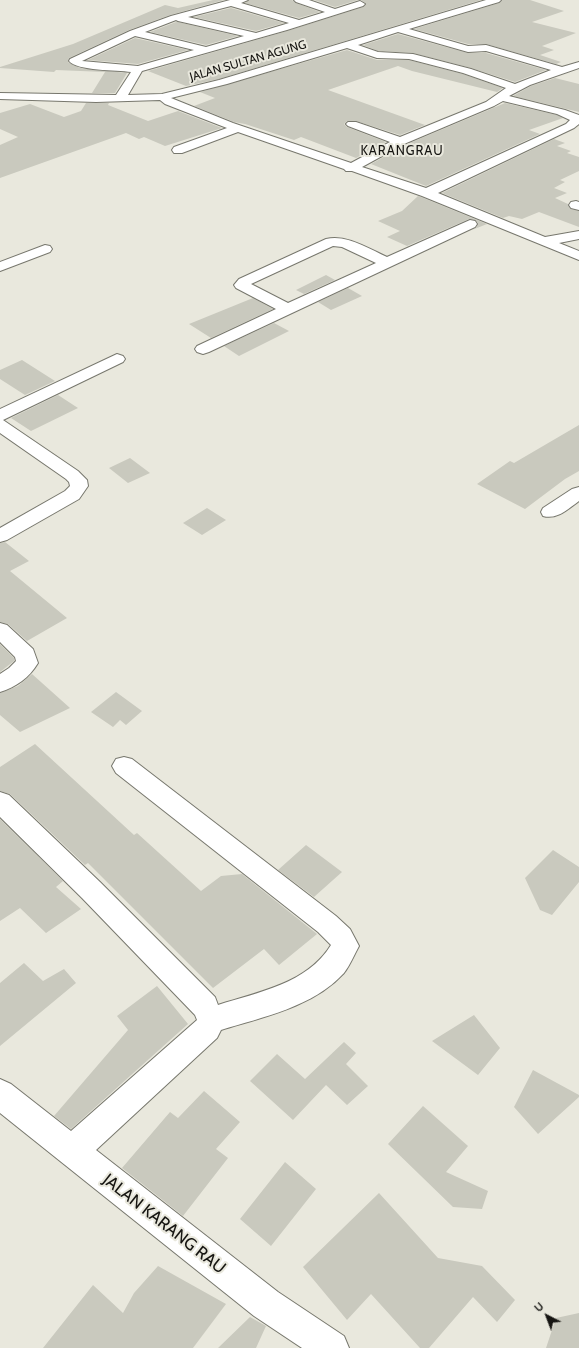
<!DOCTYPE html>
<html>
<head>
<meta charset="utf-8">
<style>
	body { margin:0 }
	#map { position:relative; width:579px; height:1348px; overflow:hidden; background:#e9e8dd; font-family:Cabin,sans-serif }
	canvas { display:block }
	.north { position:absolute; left:527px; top:1296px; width:40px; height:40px; -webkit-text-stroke:3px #e9e8dd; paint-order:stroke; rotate:318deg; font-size:11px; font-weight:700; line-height:16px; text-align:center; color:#161512 }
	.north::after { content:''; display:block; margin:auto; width:14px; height:18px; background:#161512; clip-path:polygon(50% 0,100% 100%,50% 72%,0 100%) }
</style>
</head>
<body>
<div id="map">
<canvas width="579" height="1348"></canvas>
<div class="north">U</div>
</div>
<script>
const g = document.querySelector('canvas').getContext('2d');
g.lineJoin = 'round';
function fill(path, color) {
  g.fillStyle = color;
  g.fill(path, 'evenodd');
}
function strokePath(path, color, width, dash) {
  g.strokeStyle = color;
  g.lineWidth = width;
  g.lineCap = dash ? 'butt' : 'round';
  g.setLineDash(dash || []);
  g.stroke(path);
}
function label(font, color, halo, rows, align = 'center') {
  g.font = font + ' Cabin,sans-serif';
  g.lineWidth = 4;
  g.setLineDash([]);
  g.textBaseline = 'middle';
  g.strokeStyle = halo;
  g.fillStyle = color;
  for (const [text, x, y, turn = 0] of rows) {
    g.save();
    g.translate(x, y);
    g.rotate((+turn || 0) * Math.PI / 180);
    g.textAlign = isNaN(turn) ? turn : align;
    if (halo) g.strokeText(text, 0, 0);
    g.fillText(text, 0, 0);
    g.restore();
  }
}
fill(new Path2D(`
	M213,0H224L170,15L129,30L69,58L68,62L80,68L127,73L115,93H92L105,72L56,70L54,72L0,68V67L73,44L165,5L178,8Z
	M249,0H292L296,3L320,12L299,18L245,3Z
	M314,0H358L335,7Z
	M361,0H481L219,79L186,86L148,71L287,31L363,7L366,4Z
	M502,0H530L564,11L532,22L576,33L542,46L554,50L540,55L561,62L556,64L486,44H468L414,29L499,3Z
	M231,8L284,23L256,31L194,17Z
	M176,22H178L238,36L206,45L150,32Z
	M398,34L468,53H486L546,70L515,82L471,68L413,53L378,51L363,45Z
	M135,38L188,50L138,64L88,60Z
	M347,50L377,60H409L463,74L503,88L497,92L412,71L398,66L328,90L425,125L400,135L356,121H347L344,124L347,127L386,142L356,158L301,137L294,140L245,124L234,122L194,106L215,98L200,92Z
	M555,78L579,84V112L513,96L531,86Z
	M86,103H109L108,105L148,121L178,111L222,128L165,146L144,137L139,139L126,133L0,178V145L18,137L0,129V113L30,104L64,117L81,111Z
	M505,103L557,115L563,118L529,130L540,134L426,186L371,164L405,145Z
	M554,139L565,143L557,146L571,151L567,153L579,157V171L560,180L565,182L554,188L567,193L555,198L568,204L571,209L579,211V227L539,212L522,219L509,216L503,218L442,193Z
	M418,196L421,197L487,224L472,230L476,228L478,223L475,220L469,219L407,246L387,237L400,231L378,221L402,211Z
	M326,275L335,280L304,294L296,290Z
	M348,288L362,296L331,310L318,302Z
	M253,298L273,309L211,338L189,324Z
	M274,323L289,331L239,356L224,346Z
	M22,360L55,381L25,395L0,379V370Z
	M58,395L78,408L31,431L11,418Z
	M579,425V471L565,479L525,509L477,484L510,461L514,463Z
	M130,458L150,473L128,483L109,468Z
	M207,508L226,520L202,535L183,523Z
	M5,542L29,561L10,571L67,618L27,641L8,624L0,622V543Z
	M0,644L14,658V661L0,672Z
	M32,674L70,708L20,732L0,715V693L18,686Z
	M116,692L142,711L126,725L120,720L113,727L91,712Z
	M35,744L134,835L137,833L201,891L221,876L242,874L317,934L279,965L264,949L213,988L88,863L85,865L10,794L0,791V767Z
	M0,819L63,881L56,887L81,909L46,933L20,908L0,921Z
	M306,845L342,872L314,897L278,870Z
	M553,850L579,867V882L552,915L540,910L525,878Z
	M24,963L43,981L64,969L76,983L0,1046V983Z
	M157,986L188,1024L71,1129L54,1116L128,1030L117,1016Z
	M474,1015L500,1048L478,1075L432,1041Z
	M344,1042L356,1053L346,1064L368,1086L347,1105L326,1085L293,1120L250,1081L277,1054L305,1079Z
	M533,1070L579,1095V1097L538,1134L514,1107Z
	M204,1091L240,1122L216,1149L228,1158L183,1216L122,1168L170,1112L178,1118Z
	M423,1106L468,1146L446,1172L488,1191L482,1209L453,1207L388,1144Z
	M285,1162L316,1189L271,1246L240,1219Z
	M379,1193L438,1258L482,1266L515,1300L497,1322L473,1297L429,1348H420L371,1294L347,1320L303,1267Z
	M158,1266L226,1304L193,1348H43L93,1285L123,1313L134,1293Z
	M579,1313V1348H546L556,1318Z
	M250,1317L266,1326L256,1348H218Z`), '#c9c9be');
const minor = new Path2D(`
	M230,0H248L241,3L299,20L325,12L296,2L294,0H309L335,9L360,1L365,4L363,6L287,30L142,71L128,95L162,94L219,80L486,0H501L499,2L409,29L468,46L486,45L562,67L579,62V68L530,85L509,96L565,110L579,115V124L574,128L438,193L545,237L579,231V239L559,243L579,251V260L422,196L352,171H346L344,169L238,132L182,153H174L172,150L174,147L227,128L165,104L160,100L96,102L0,99V93L116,95L131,72C117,70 77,71 69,61L70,59L130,31L171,16ZM231,6L289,23L256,33L188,17ZM176,20L178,21L244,36L206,47L145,32ZM398,32L468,52L486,51L551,70L515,84L471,69L413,54L378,52L358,45ZM135,36L194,50L138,66L82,61ZM347,48L377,58L409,59L463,73L506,88L486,102L400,137L356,122H348L346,124L348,126L390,142L351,163L233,123L171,98L227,84ZM503,101L557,114L570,120L566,124L426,188L362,167L404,144L494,106Z
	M576,201L579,202V210L571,208L569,205L571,202Z
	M470,220L475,221L477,224L475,227L209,352L203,354L197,352L195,349L197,346L276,309L236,288L234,285L239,279L326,239C347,234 369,249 387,257ZM333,246L342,247L376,263L288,303L251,284Z
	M45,245L50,246L52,249L50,252L0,271V262Z
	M117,354L123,356L125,359L123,362L3,420L78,471L87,480L88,486L79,499L7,540L0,542V528L65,491L70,486L69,482L66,479L0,433V409Z
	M579,487V501C568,509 557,520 543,516L541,512L543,508L572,489Z
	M0,623L7,625L33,649L38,663C29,678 16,687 0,692V674L9,668L16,661L15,657L0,642Z
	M124,757L132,759L336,916L350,929L359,946C354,955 350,965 344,973C313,1007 263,1017 221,1030L217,1038L96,1150L278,1292L344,1336L349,1348H302L254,1316L0,1113V1079L11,1084L71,1131L197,1020L195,1015L82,898L0,817V792L9,795L100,882L215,997L218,1005C258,992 307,984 331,945L318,932L116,773L112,766L116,759Z`);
strokePath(minor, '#77776d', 2);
fill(minor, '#fff');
label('12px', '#161512', '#e9e8dd', [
	["JALAN SULTAN AGUNG",248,61,-16]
]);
g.letterSpacing = '1px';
label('13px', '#161512', '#e9e8dd', [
	["KARANGRAU",402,151]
]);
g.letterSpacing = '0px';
label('17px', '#161512', '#e9e8dd', [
	["JALAN KARANG RAU",164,1224,38]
]);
</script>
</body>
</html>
